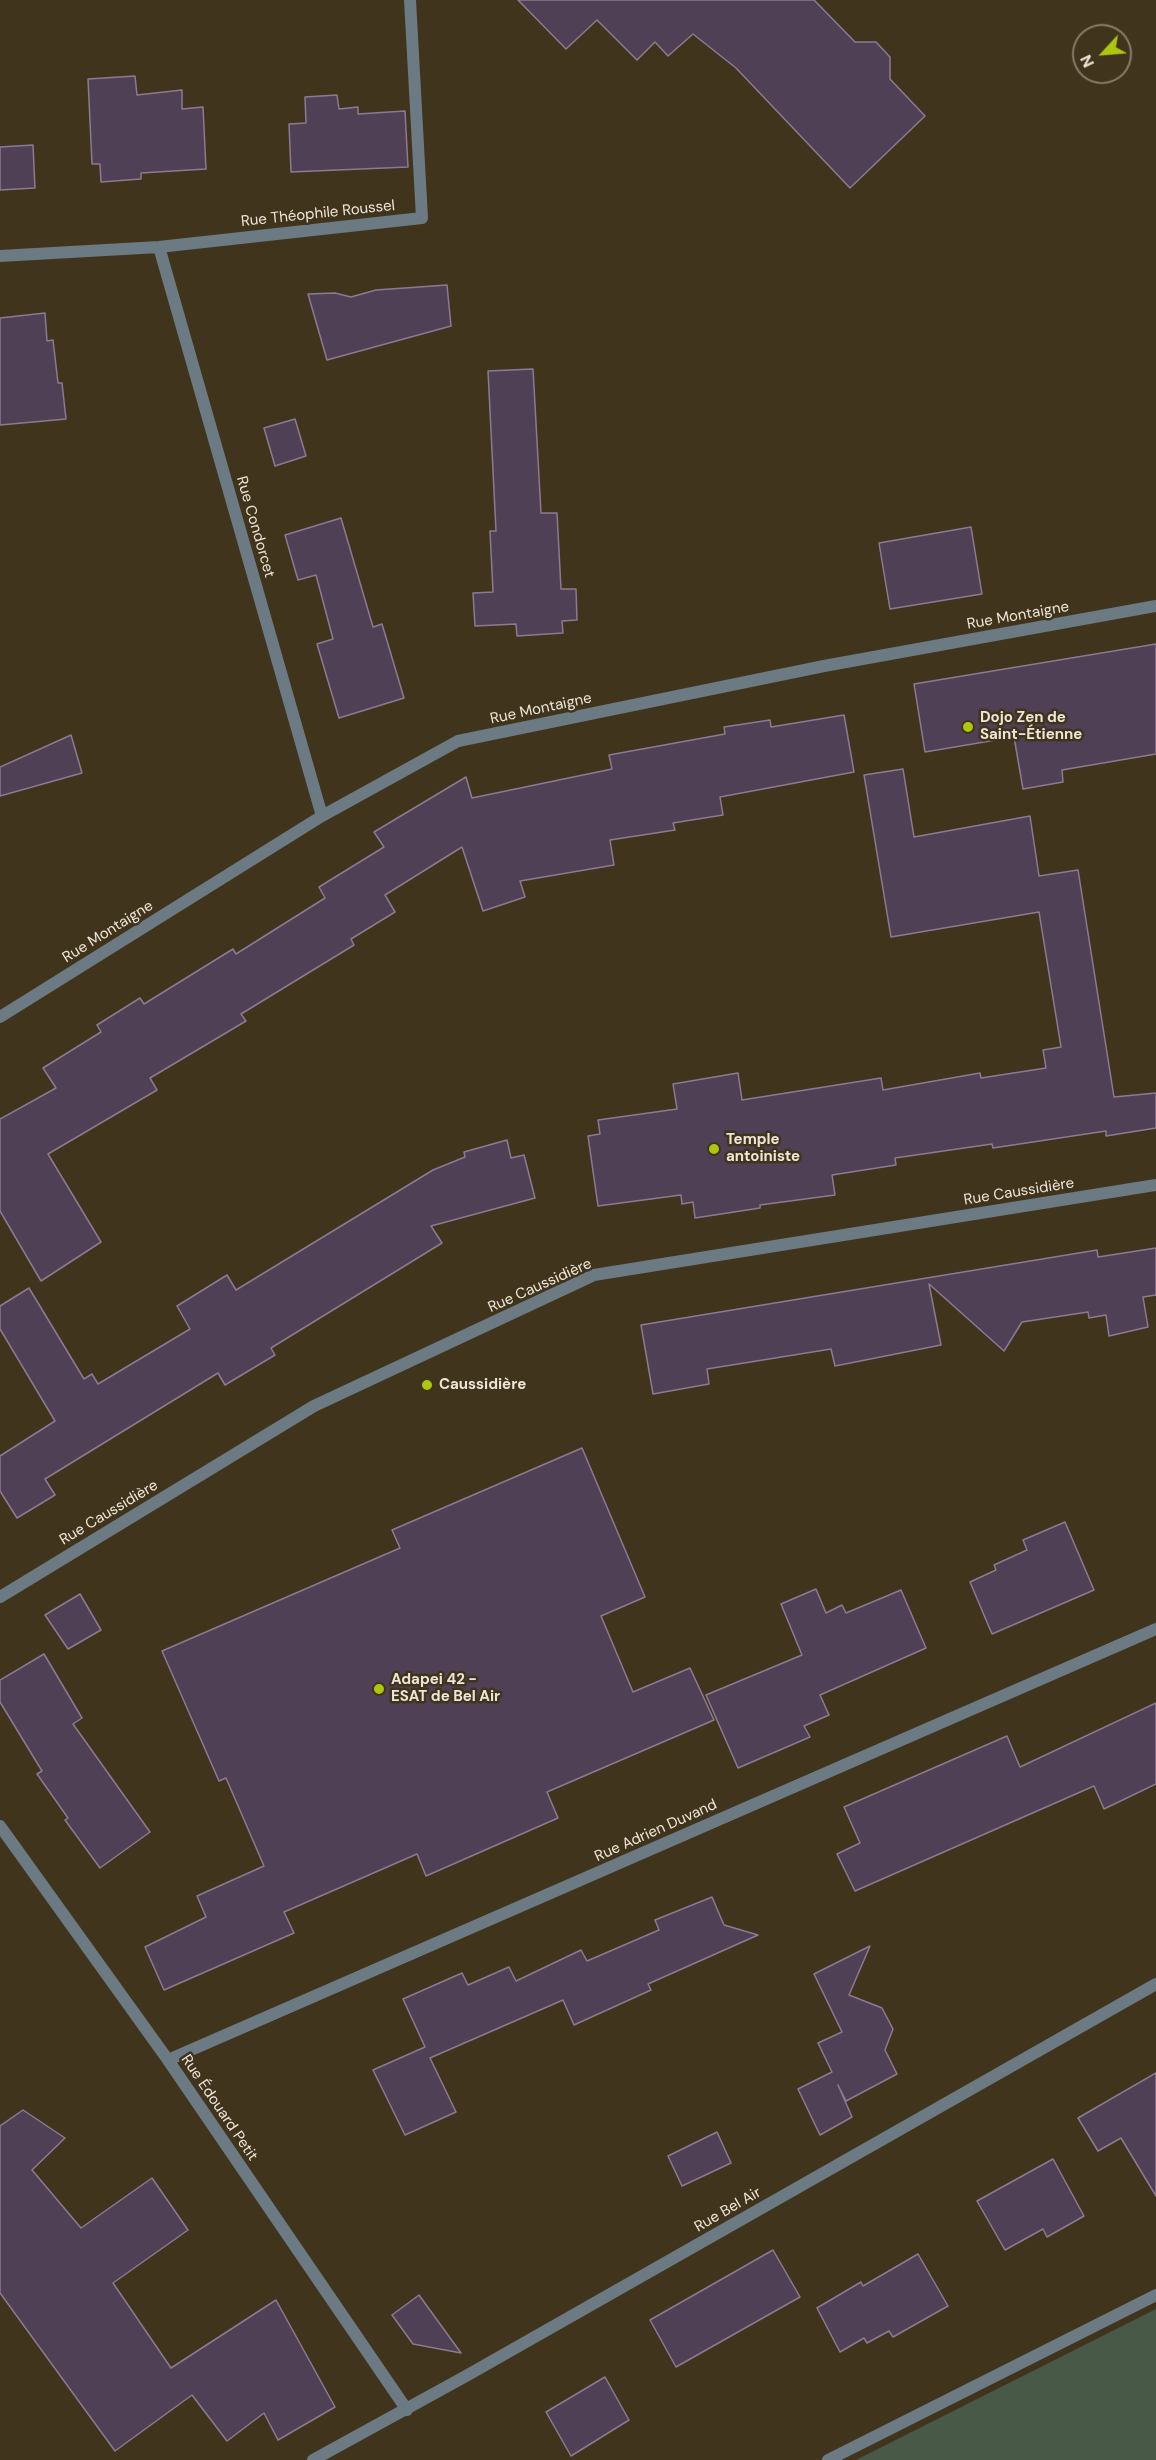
<!DOCTYPE html>
<html>
<head>
<meta charset="utf-8">
<style>
	body { margin:0 }
	#map { position:relative; width:1156px; height:2460px; overflow:hidden; background:#41341d; font-family:"DM Sans",sans-serif }
	canvas { display:block }
	.north { position:absolute; left:1072px; top:24px; width:60px; height:60px; box-sizing:border-box; background:#41341d; border:2px solid #867b67; border-radius:50%; rotate:244deg; font-size:16px; font-weight:700; line-height:24px; text-align:center; color:#ede5d7 }
	.north::after { content:''; display:block; margin:auto; width:21px; height:27px; background:#adc60f; clip-path:polygon(50% 0,100% 100%,50% 72%,0 100%) }
</style>
</head>
<body>
<div id="map">
<canvas width="1156" height="2460"></canvas>
<div class="north">N</div>
</div>
<script>
const g = document.querySelector('canvas').getContext('2d');
g.lineJoin = 'round';
function fill(path, color) {
  g.fillStyle = color;
  g.fill(path, 'evenodd');
}
function strokePath(path, color, width, dash) {
  g.strokeStyle = color;
  g.lineWidth = width;
  g.lineCap = dash ? 'butt' : 'round';
  g.setLineDash(dash || []);
  g.stroke(path);
}
function label(font, color, halo, rows, align = 'center') {
  g.font = font + ' "DM Sans",sans-serif';
  g.lineWidth = 5;
  g.setLineDash([]);
  g.textBaseline = 'middle';
  g.strokeStyle = halo;
  g.fillStyle = color;
  for (const [text, x, y, turn = 0] of rows) {
    g.save();
    g.translate(x, y);
    g.rotate((+turn || 0) * Math.PI / 180);
    g.textAlign = isNaN(turn) ? turn : align;
    if (halo) g.strokeText(text, 0, 0);
    g.fillText(text, 0, 0);
    g.restore();
  }
}
fill(new Path2D(`
	M1156,2309V2460H856Z`), '#485a47');
const building = new Path2D(`
	M518,0H814L855,42H876L890,57V79L925,116L850,188L736,68L693,34L668,56L655,42L637,60L597,20L566,49Z
	M135,76L137,95L182,90V109L203,107L206,169L141,173V179L101,182L100,164H92L88,79Z
	M337,95L339,109L358,107V114L405,111L408,167L291,172L289,124L306,123L305,97Z
	M33,145L35,188L0,190V147Z
	M447,285L451,326L327,360L308,294L335,293L351,297L376,290Z
	M45,313L47,341L53,340L58,383H62L66,419L0,425V318Z
	M533,369L541,513H557L561,589H576L577,620L562,621L563,633L517,636L516,624L475,626L473,593L493,592L490,531H496L488,371Z
	M295,419L306,456L275,466L264,428Z
	M341,518L373,627L382,624L404,698L339,718L317,644L333,639L316,575L298,580L285,535Z
	M971,527L982,594L890,609L879,543Z
	M1156,644V754L1062,770L1063,782L1023,789L1014,737L925,752L914,684Z
	M844,715L854,772L720,797L723,815L673,823L675,830L610,840L614,865L520,881L525,897L483,911L462,847L385,895L395,912L351,939L354,945L241,1014L246,1021L150,1078L157,1090L48,1154L101,1242L41,1281L0,1211V1119L56,1088L43,1068L101,1032L97,1025L140,998L144,1004L233,949L236,954L325,898L319,887L384,847L374,832L466,777L472,798L612,769L609,755L725,734L724,727L770,720L771,727Z
	M71,735L82,773L0,796V767Z
	M903,769L914,837L1030,816L1039,876L1078,870L1114,1097L1156,1093V1128L1106,1136V1131L993,1148L992,1144L895,1158L896,1165L832,1175L835,1195L760,1205V1208L695,1218L693,1202L682,1204L681,1195L598,1206L588,1136L600,1134L598,1120L677,1109L673,1084L738,1073L742,1100L881,1078L883,1090L980,1073L981,1078L1046,1068L1043,1050L1061,1047L1039,912L891,937L864,775Z
	M507,1140L511,1158L524,1155L535,1198L431,1226L442,1243L271,1348L275,1355L225,1385L218,1373L45,1479L55,1495L17,1518L0,1491V1456L55,1421L0,1329V1306L29,1288L84,1379L92,1374L98,1384L190,1329L177,1306L227,1275L236,1290L433,1170L465,1157L464,1152Z
	M1156,1248V1295L1143,1297L1148,1327L1109,1336L1106,1315L1089,1318L1088,1312L1022,1322L1004,1351L929,1284L941,1345L835,1366L831,1349L707,1369L709,1384L653,1394L641,1325L1097,1250L1098,1257Z
	M582,1448L645,1597L601,1616L633,1692L690,1668L714,1720L547,1792L558,1818L426,1876L417,1854L284,1912L294,1933L164,1990L145,1947L206,1917L197,1896L264,1866L226,1778L219,1781L162,1651L400,1548L392,1530Z
	M1065,1522L1094,1590L992,1634L970,1582L996,1570L994,1565L1027,1550L1023,1540Z
	M816,1589L826,1613L842,1605L846,1613L901,1590L926,1648L820,1695L829,1715L804,1726L810,1737L738,1768L706,1695L802,1655L781,1604Z
	M80,1594L101,1630L68,1649L45,1615Z
	M44,1654L82,1718L73,1724L150,1832L100,1868L65,1820L68,1818L37,1774L42,1771L0,1702V1680Z
	M1156,1703V1784L1104,1809L1094,1786L855,1891L837,1854L860,1843L844,1807L1007,1736L1020,1767Z
	M712,1897L724,1925L758,1935L648,1984L651,1990L574,2025L563,2000L430,2058L456,2112L405,2135L373,2070L425,2047L403,1999L462,1973L468,1985L509,1967L516,1981L581,1950L587,1961L659,1930L655,1920Z
	M870,1946L849,1995L882,2008L893,2029L885,2050L897,2074L846,2101L838,2085L852,2117L820,2135L798,2089L832,2072L818,2043L842,2032L814,1974Z
	M1156,2073V2196L1121,2138L1098,2151L1078,2118Z
	M23,2110L65,2138L32,2170L81,2228L152,2178L188,2230L113,2283L171,2368L276,2300L335,2407L278,2440L264,2413L227,2441L192,2395L115,2451L0,2293V2126Z
	M717,2132L731,2163L682,2186L668,2156Z
	M1053,2159L1084,2216L1047,2237L1043,2229L1005,2250L977,2201Z
	M773,2250L800,2297L676,2367L650,2320Z
	M918,2254L948,2306L893,2337L889,2331L867,2343L864,2338L840,2352L817,2308L861,2282L863,2286Z
	M419,2295L461,2353L413,2344L392,2315Z
	M605,2377L629,2420L571,2456L546,2412Z`);
fill(building, '#504055');
strokePath(building, '#8d7a92', 1.5);
strokePath(new Path2D(`
	M828,2460L1156,2295`), '#6b7a83', 12);
strokePath(new Path2D(`
	M159,247L322,816
	M0,256L159,247L422,218L410,0
	M0,1017L322,816L458,741L824,666L1156,606
	M0,1597L314,1406L594,1275L1156,1185
	M0,1826L168,2060L407,2410
	M168,2060L1156,1629
	M313,2460L466,2376L1156,1984`), '#6b7a83', 12);
for (const [x, y, r, color] of [
	[968,727,6,"#adc60f"],
	[714,1149,6,"#adc60f"],
	[427,1385,6,"#adc60f"],
	[379,1689,6,"#adc60f"]
]) {
  const dot = new Path2D();
  dot.arc(x, y, r, 0, 2 * Math.PI);
  g.fillStyle = color;
  g.fill(dot);
  strokePath(dot, '#41341d', 2);
}
label('15px', '#ede5d7', '#41341d', [
	["Rue Théophile Roussel",318,214,-6],
	["Rue Condorcet",255,527,74],
	["Rue Montaigne",1018,616,-10],
	["Rue Montaigne",541,709,-12],
	["Rue Montaigne",108,932,-32],
	["Rue Caussidière",1019,1192,-9],
	["Rue Caussidière",540,1286,-24],
	["Rue Caussidière",109,1513,-31],
	["Rue Adrien Duvand",656,1831,-24],
	["Rue Édouard Petit",219,2108,56],
	["Rue Bel Air",728,2210,-30]
]);
label('bold 15px', '#ede5d7', '#41341d', [
	["Dojo Zen de",980,718],
	["Saint-Étienne",980,735],
	["Temple",726,1140],
	["antoiniste",726,1157],
	["Caussidière",439,1385],
	["Adapei 42 -",391,1680],
	["ESAT de Bel Air",391,1697]
], 'left');
</script>
</body>
</html>
